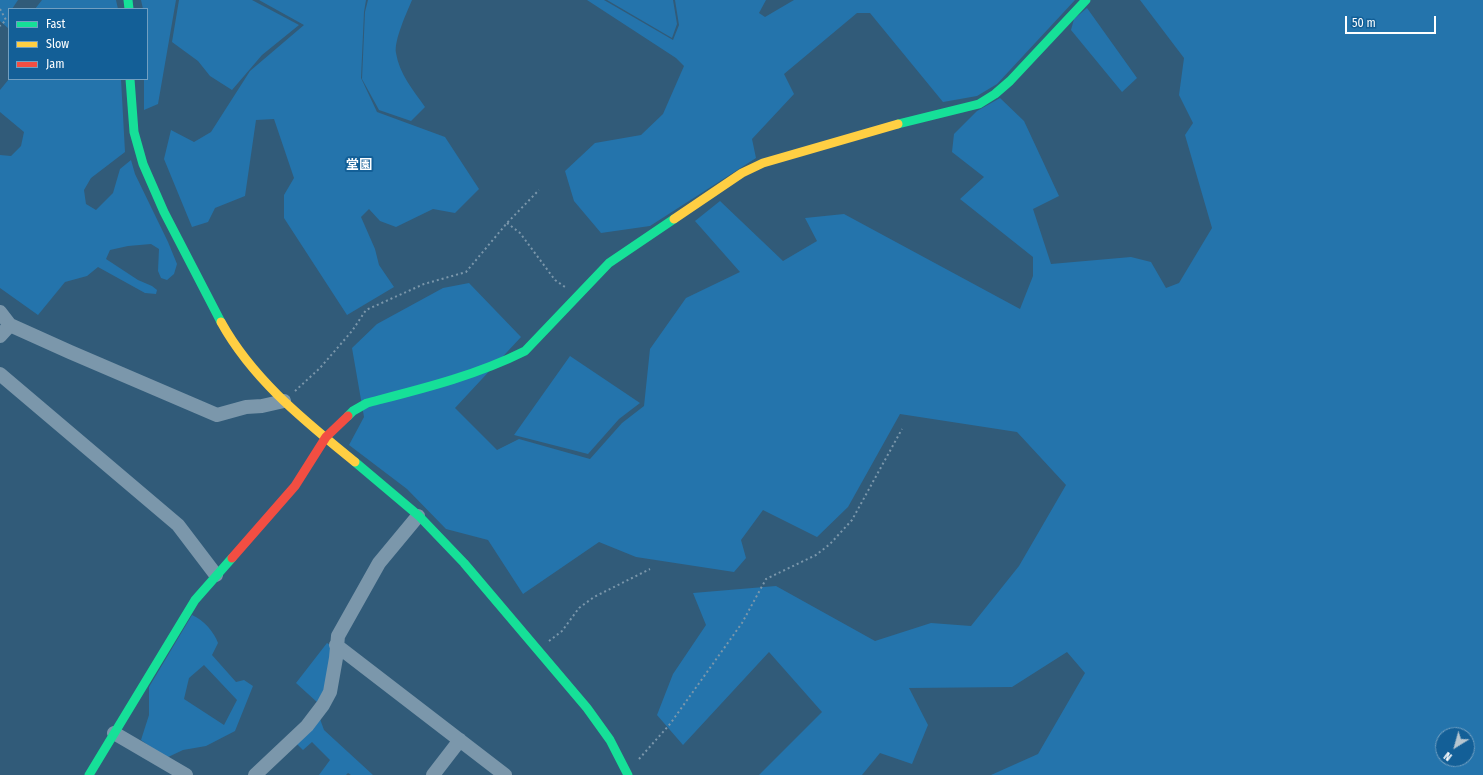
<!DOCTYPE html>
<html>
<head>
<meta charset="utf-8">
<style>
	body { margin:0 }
	#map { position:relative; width:1483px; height:775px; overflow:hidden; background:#315b79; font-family:"Fira Sans Condensed",sans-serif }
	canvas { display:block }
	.legend { position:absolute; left:8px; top:8px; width:140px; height:72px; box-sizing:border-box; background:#135f97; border:1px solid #719fc1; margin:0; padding:5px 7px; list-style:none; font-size:12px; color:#fff }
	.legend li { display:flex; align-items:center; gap:8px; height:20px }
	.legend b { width:20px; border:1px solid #719fc1 }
	.north { position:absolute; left:1435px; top:727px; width:40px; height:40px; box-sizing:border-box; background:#135f97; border:1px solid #719fc1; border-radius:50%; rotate:217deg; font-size:11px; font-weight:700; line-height:16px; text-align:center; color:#fff }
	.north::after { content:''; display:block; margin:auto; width:14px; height:18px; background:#b7c6d0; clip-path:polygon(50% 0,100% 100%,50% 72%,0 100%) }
	.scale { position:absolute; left:1345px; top:16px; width:91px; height:18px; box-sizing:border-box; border:2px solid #fff; border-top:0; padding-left:5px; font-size:12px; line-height:14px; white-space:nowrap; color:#fff; -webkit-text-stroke:3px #135f97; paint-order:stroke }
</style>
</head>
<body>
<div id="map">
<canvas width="1483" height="775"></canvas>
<ul class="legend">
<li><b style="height:5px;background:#16e098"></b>Fast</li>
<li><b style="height:5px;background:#ffcf43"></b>Slow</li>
<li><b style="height:5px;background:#f24e42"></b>Jam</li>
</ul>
<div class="north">N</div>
<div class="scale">50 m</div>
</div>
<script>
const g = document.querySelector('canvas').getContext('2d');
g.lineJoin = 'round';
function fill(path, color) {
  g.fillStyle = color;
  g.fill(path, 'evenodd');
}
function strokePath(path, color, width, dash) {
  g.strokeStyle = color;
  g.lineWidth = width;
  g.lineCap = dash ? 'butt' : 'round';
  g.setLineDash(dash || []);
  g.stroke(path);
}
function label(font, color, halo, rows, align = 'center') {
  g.font = font + ' "Fira Sans Condensed","Noto Sans JP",sans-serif';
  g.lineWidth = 4;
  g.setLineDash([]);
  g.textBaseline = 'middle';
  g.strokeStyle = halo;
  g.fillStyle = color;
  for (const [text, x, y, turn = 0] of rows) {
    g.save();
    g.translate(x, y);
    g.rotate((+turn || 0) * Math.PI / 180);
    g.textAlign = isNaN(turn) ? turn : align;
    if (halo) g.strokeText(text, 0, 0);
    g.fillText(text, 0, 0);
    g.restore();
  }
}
fill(new Path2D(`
	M0,0H18L12,9H9V29L0,21Z
	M42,0H116L118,9H35Z
	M141,0H176L158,104L144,110V79H147V9H143Z
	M179,0H252L299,25L262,55L232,90L210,76L198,61L172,42Z
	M259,0H366L364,12L361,78L377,112L445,137L479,189L455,213L433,209L396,227L380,221L369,209L361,217L375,249L379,265L394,287L347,315L284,218V195L294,178L274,119L256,120L245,196L215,208L208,222L192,227L164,159L171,130L194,142L211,132L250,71L304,25Z
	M368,0H412C407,12 394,40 396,53C399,73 413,90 425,107L411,121L379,110L362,79L365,12Z
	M587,0H604L673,40L679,25L675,0H766L759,13L765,17L794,0H1075L997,84L977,96L943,102L870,13H857L784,74L794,94L752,139L756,158L650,226L601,233L574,201L565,171L595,143L641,135L663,114L684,66L676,58Z
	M607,0H673L677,24L672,38Z
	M1140,0H1483V775H991L1038,754L1085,673L1067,652L1012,687L909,688L928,725L912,764L880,753L862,775H759L822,712L769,652L683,745L657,715L673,674L706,625L693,593L776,586L875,641L931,623L971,626L1019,566L1066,485L1017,432L900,414L848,507L817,537L763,510L741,540L746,558L734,572L636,557L599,542L523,594L488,540L446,529L407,489L349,445L364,417L352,348L377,324L443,288L469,283L521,337L455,408L497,450L519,439L590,459L622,423L644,406L650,349L686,298L740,272L695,221L720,201L783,261L817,241L805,218L844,214L1020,309L1033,276V257L960,199L984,177L952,152L954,134L977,111L1000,98L1024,121L1059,196L1033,209L1051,264L1131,257L1151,262L1166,288L1179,283L1212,228L1185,135L1193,123L1179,95L1184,58ZM1443,735H1467V759H1443Z
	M1087,8L1137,78L1122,92L1071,30L1074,19Z
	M9,79H121L125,152L91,178L84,190L86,204L96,210L113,193L120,169L131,160L135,174L168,242L177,264L174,274L167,280L161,278L158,271L159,249L151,244L128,246L110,250L106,259L138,280L152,286L157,290L156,294L145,293L98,267L87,276L65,282L38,315L0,288V155L11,156L21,146L24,132L0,112V90Z
	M570,356L640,403L619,419L588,454L514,435Z
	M192,615C204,620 214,632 218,643L212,655L236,682L244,680L253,686L235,731L206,746L183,750L166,758L141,740L149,715V687ZM204,665L237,700L224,725L184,699L189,678Z
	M327,643L332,646L325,690L318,703L296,683Z
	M320,719L324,730L373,775H351L348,773L346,775H319L330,760L312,742L303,750L296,743Z`), '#2474ac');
strokePath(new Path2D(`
	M0,9L6,20L0,26
	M507,223L520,233L555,280L565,287
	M295,391L320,368L352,331L366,310L424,284L466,272L507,223L539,190
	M549,641L562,631L579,608L594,597L650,569
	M639,759L670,724L742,623L766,579L816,555L830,544L852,520L902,429`), '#7b97ab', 2, [2, 3]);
strokePath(new Path2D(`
	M0,312L10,325L70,352L217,415L246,407L262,406L284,401
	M0,336L10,325
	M0,374L178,525L216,575
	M336,645L505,775
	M114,733L186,775
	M255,775L307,726L323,705L330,692L336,658L338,636L379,563L418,516
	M433,775L460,740`), '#7b97ab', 14);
strokePath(new Path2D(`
	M128,0L129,9
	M130,79L134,132L143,164L164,212L221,322
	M898,124L979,104L995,94L1010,81L1086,0
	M348,416L353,411L367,403C421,389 475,376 525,351L609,263L674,219
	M355,462L419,516L464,563L587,708L610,740L628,775
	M89,775L195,600L232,558`), '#16e098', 9);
strokePath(new Path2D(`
	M674,219L742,173L763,163L898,124
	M221,322C253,380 305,421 355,462`), '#ffcf43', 9);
strokePath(new Path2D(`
	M232,558L295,486L326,437L348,416`), '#f24e42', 9);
label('bold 13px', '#fff', '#135f97', [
	["堂園",359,165]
]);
</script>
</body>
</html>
